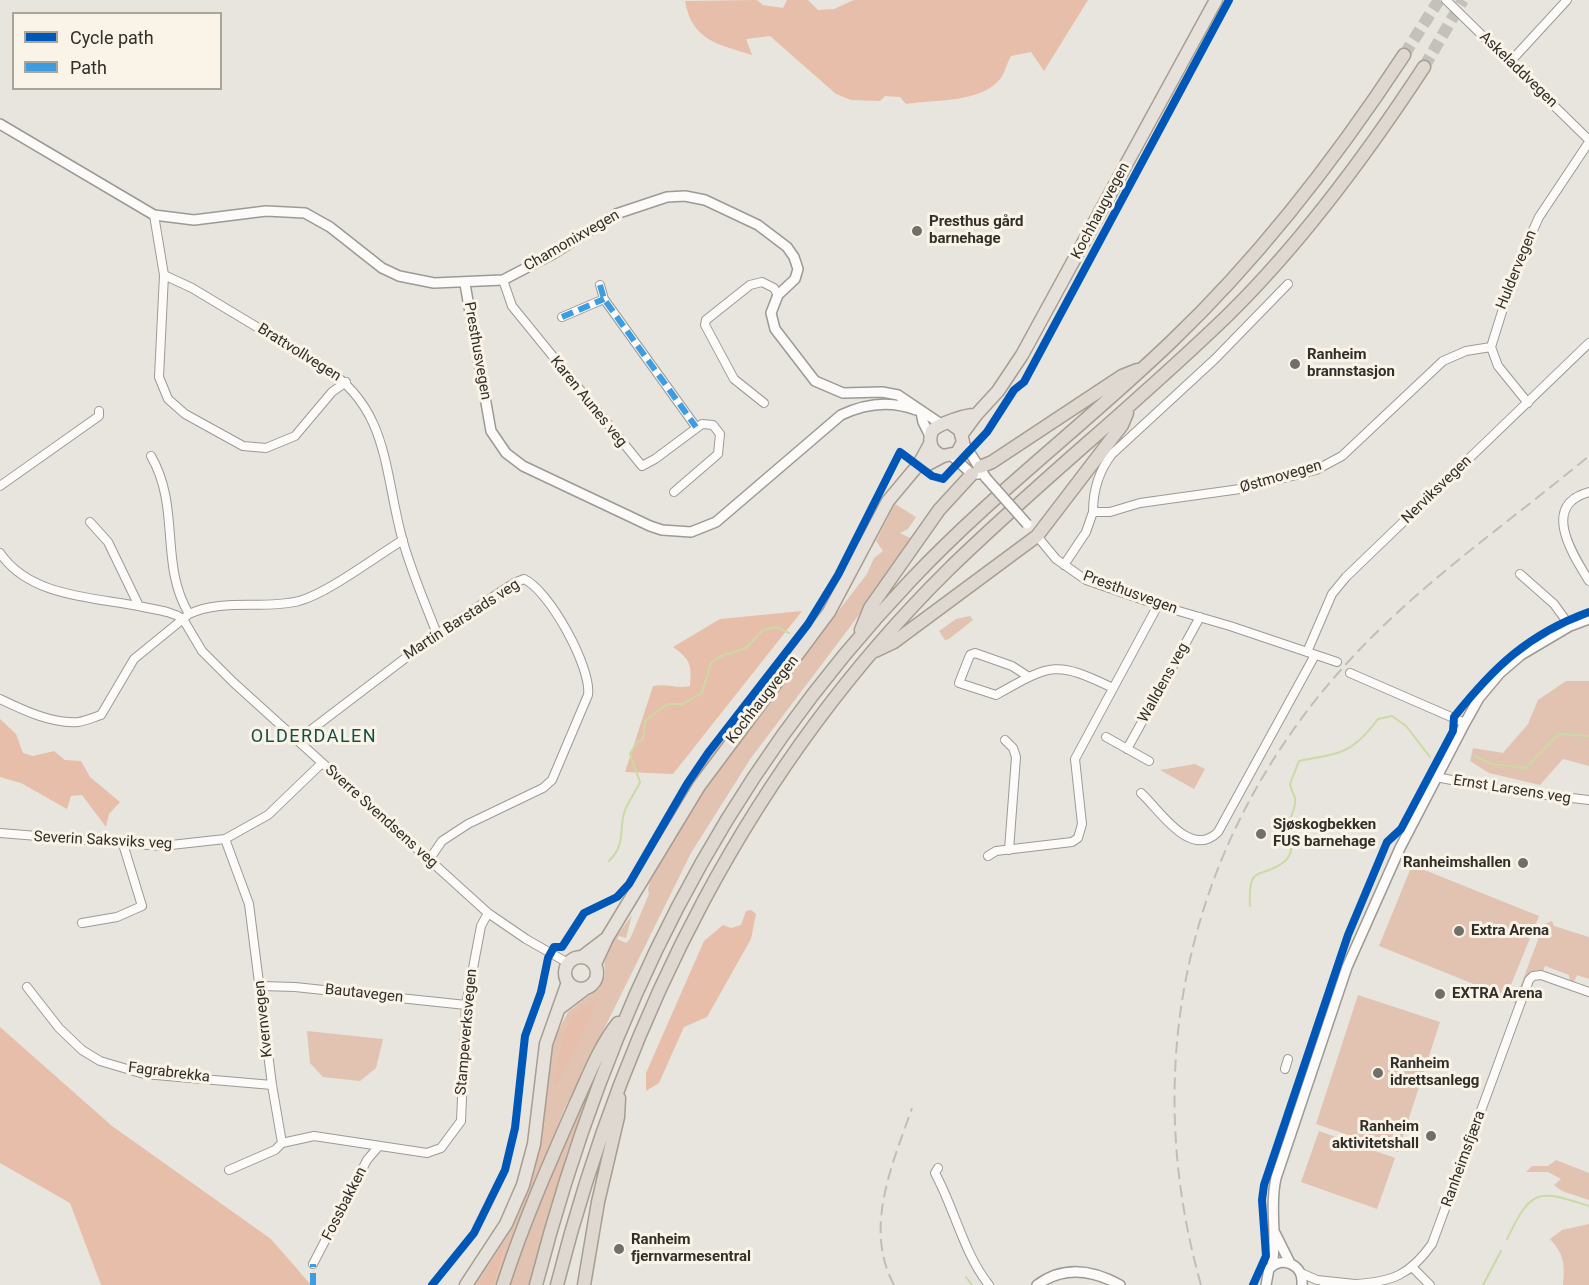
<!DOCTYPE html>
<html>
<head>
<meta charset="utf-8">
<style>
	body { margin:0 }
	#map { position:relative; width:1589px; height:1285px; overflow:hidden; background:#e8e5de; font-family:Roboto,sans-serif }
	canvas { display:block }
	.legend { position:absolute; left:12px; top:12px; width:210px; height:78px; box-sizing:border-box; background:#faf3e7; border:2px solid #aaa59b; margin:0; padding:8px 10px; list-style:none; font-size:18px; color:#312f2a }
	.legend li { display:flex; align-items:center; gap:12px; height:30px }
	.legend b { width:30px; border:2px solid #aaa59b }
</style>
</head>
<body>
<div id="map">
<canvas width="1589" height="1285"></canvas>
<ul class="legend">
<li><b style="height:8px;background:#0057b8"></b>Cycle path</li>
<li><b style="height:8px;background:#3e9de1"></b>Path</li>
</ul>
</div>
<script>
const g = document.querySelector('canvas').getContext('2d');
g.lineJoin = 'round';
function fill(path, color) {
  g.fillStyle = color;
  g.fill(path, 'evenodd');
}
function strokePath(path, color, width, dash) {
  g.strokeStyle = color;
  g.lineWidth = width;
  g.lineCap = dash ? 'butt' : 'round';
  g.setLineDash(dash || []);
  g.stroke(path);
}
function label(font, color, halo, rows, align = 'center') {
  g.font = font + ' Roboto,sans-serif';
  g.lineWidth = 6;
  g.setLineDash([]);
  g.textBaseline = 'middle';
  g.strokeStyle = halo;
  g.fillStyle = color;
  for (const [text, x, y, turn = 0] of rows) {
    g.save();
    g.translate(x, y);
    g.rotate((+turn || 0) * Math.PI / 180);
    g.textAlign = isNaN(turn) ? turn : align;
    if (halo) g.strokeText(text, 0, 0);
    g.fillText(text, 0, 0);
    g.restore();
  }
}
fill(new Path2D(`
	M895,504L916,517L908,529L900,533L910,538L898,560L850,627L751,758L691,853L564,1110L519,1221L497,1285H494L505,1248L478,1285H473L515,1219L534,1170L541,1139L554,1039L568,1012L600,987L605,976L604,954L632,915L626,938L619,936L617,939L626,943L630,939L649,894L648,889L651,877L706,785L739,739L867,574L874,558L883,551L876,541Z
	M970,616L973,620L949,639L945,640L939,631L956,619Z
	M811,622V628L702,772L660,842L648,856C693,771 755,699 811,622Z
	M1566,681H1589V766L1563,759L1540,785L1489,773L1470,761L1473,748L1503,753L1528,724L1538,700Z
	M1195,764L1205,769L1194,789L1160,770Z
	M1412,865L1539,916L1506,997L1379,946Z
	M1552,921L1554,926L1589,937V979L1577,975L1573,984L1570,982L1569,975L1545,966L1543,971L1537,970L1527,976L1516,1004L1514,1003L1544,924Z
	M1358,995L1440,1022L1398,1152L1316,1124Z
	M307,1031L383,1039L376,1068L360,1081L323,1077L310,1063Z
	M597,1069L567,1154L529,1285H509L528,1229Z
	M1319,1131L1395,1158L1377,1209L1301,1182Z
	M1556,1160L1589,1173V1200L1562,1191L1554,1185L1561,1179L1548,1172H1526L1532,1166H1548Z
	M1589,1224V1285H1563C1565,1265 1564,1254 1550,1239L1562,1230Z`), '#e2c2b1');
fill(new Path2D(`
	M757,0L763,5L783,8L787,0H808L818,10L834,9L854,0H1088L1044,71L1031,52L1011,56C1007,63 1005,72 1001,78C980,104 935,99 906,104L900,97L885,96L880,101L851,100L836,94L770,36L746,39L752,55C718,44 692,41 685,1Z
	M802,611L673,774L625,772L653,686C667,683 676,689 690,686C692,665 690,659 673,647L720,619Z
	M0,719L16,734L23,753L33,756L54,751L65,760L81,761L90,777L120,802L109,814L106,827L82,795L71,796L67,809L21,783L0,777Z
	M751,910L756,914L751,939L707,1017L684,1027L659,1083L646,1091V1073L704,941L723,925L731,928L741,925L746,911Z
	M598,1000L557,1084L553,1087L565,1031L574,1014Z
	M0,1027L112,1126L271,1239L311,1285H101L70,1203L0,1163Z
	M503,1245L505,1248L494,1285H478Z`), '#e7bea9');
strokePath(new Path2D(`
	M1475,756L1492,764L1526,768L1558,734L1589,736
	M609,861C628,842 617,828 626,808C630,799 636,791 640,782L630,754L637,742L643,739L645,721L667,704H683L702,693L711,663L721,656L746,648L763,630L777,627L789,633
	M1250,906C1248,861 1261,881 1285,861C1297,850 1288,837 1289,825C1290,816 1297,806 1295,798C1293,793 1291,789 1290,784L1299,761C1340,753 1351,755 1378,719L1392,716L1406,726L1430,757
	M1507,1239C1532,1187 1538,1190 1589,1206
	M966,1277L972,1285
	M1483,1285L1501,1251`), '#cbd9a5', 2);
strokePath(new Path2D(`
	M1404,55L1439,0
	M1424,67L1463,0`), '#c3c1ba', 12, [12, 6]);
const minor = new Path2D(`
	M1446,0L1589,140
	M1510,62L1567,0
	M154,215L164,275L192,288L325,368C389,409 384,472 402,538C411,571 425,603 437,634
	M164,275L159,377L168,399L185,414L243,446L266,448L295,436L332,392L346,382
	M503,280L512,306L642,466L655,459L702,424L713,425L720,434L718,454L674,492
	M600,285L604,299L696,427
	M562,317L604,299
	M764,403L734,379L705,325L706,320L750,285L762,282L774,288L778,295
	M1528,403L1498,366L1491,347L1515,270L1539,217L1589,142
	M151,456C181,508 159,564 189,614L183,619L202,651L233,682L488,913L526,939L568,963
	M0,486L99,416V411
	M1589,492C1540,505 1573,555 1589,581
	M1093,512C1093,490 1098,472 1112,454L1215,359L1288,284
	M90,522L108,542L139,606
	M1037,536L1056,559L1086,580L1158,605L1230,626L1337,662
	M0,553C31,598 95,597 143,607C157,610 171,611 183,619
	M1064,565L1086,532L1093,512H1110L1140,503L1240,489L1316,470L1342,456L1443,361L1466,351L1491,347
	M1520,574L1554,604L1570,626
	M189,614C223,598 263,610 299,601C328,593 375,557 403,540
	M1307,652L1332,594L1346,577L1589,343
	M1350,673L1465,723
	M1029,677L1012,666L975,653L970,655L959,683L996,695C1051,664 1055,660 1113,688
	M0,699C23,710 52,724 78,722C86,721 94,717 101,715L134,659L183,619
	M1106,737L1149,761
	M299,739L437,634L514,583L524,579C549,590 592,668 588,695L552,780L543,788L468,824L442,841L429,860
	M1005,740L1013,748L1016,757L1009,850
	M1127,749L1200,617
	M1436,777L1504,790L1589,800
	M1141,793C1159,809 1190,860 1218,832L1315,655
	M0,833L162,846L225,839L268,815L322,763
	M225,839L249,904L272,1085L282,1143L275,1150L229,1170
	M988,856L996,851L1072,842L1078,838L1082,824L1075,759L1158,605
	M82,923L117,917L142,906L123,844
	M261,986L295,987L466,1005
	M27,987L59,1028L82,1050L100,1061L144,1074L272,1085
	M1285,1069L1288,1059
	M282,1143L314,1136L427,1153L441,1148L461,1121L466,1005L481,926L488,913
	M938,1168L935,1173C955,1210 964,1254 989,1285
	M313,1264L367,1160L379,1146
	M1412,1267L1430,1285
	M1301,1273L1317,1280L1355,1284L1324,1285
	M1355,1284C1392,1282 1410,1275 1432,1244L1529,980L1533,976L1541,975L1589,992`);
const tertiary = new Path2D(`
	M0,124L154,215L194,220L266,211L305,213L330,227L382,268L399,276L434,283L503,280L553,254L616,214L667,197L685,196L705,200L758,225L787,247L794,257L798,269L795,279L778,295L771,313L775,329L815,381L843,393L882,392L898,395L941,424
	M465,284L491,431L506,453L523,466L650,526L662,530L691,532L716,522L841,415C866,403 890,400 916,410
	M921,412L923,422L930,436
	M963,442L986,478
	M952,456L972,474H979
	M1275,1233L1290,1263
	M1272,1266C1278,1236 1269,1208 1276,1178L1347,967L1400,848L1465,723L1479,698L1500,673L1521,655L1570,626L1589,619
	M1037,1285C1064,1265 1093,1270 1120,1285
	M1266,1285L1269,1269C1283,1255 1304,1265 1302,1285`);
const primary = new Path2D(`
	M950,423L960,430L963,442L957,453L943,456C931,452 928,442 932,431C938,424 967,414 976,415
	M962,434L976,415L998,391L1022,355L1216,0
	M919,464L926,465L943,456
	M582,957L607,938
	M565 973a16 16 0 1 1 32 0a16 16 0 1 1-32 0Z
	M595,964L607,938L699,786L829,612L888,501L919,464L930,444
	M561,1007L586,988
	M466,1285L506,1224L523,1185L534,1144L546,1044L568,982`);
const trunk = new Path2D(`
	M980,467L992,462L1122,376L1137,370
	M861,630L870,608L939,510L972,474
	M875,651L894,642L1037,536L1122,425L1127,413
	M503,1285C523,1223 549,1164 575,1105C588,1077 599,1047 618,1023
	M536,1285C606,1016 718,783 911,580C992,494 1087,423 1172,341C1261,256 1337,157 1404,55
	M557,1285C625,1017 750,766 948,570C1039,481 1139,402 1230,313C1304,240 1367,154 1424,67
	M584,1285L598,1202L618,1117L619,1098`);
strokePath(minor, '#9c9a94', 10);
strokePath(tertiary, '#9c9a94', 12);
strokePath(primary, '#a79d90', 15);
strokePath(trunk, '#a79d90', 15);
strokePath(minor, '#fcfbfa', 8);
strokePath(tertiary, '#fcfbfa', 9);
strokePath(primary, '#e6e1db', 12);
strokePath(trunk, '#dfd8d0', 12);
strokePath(new Path2D(`
	M894,1285C863,1228 893,1163 912,1108
	M1201,1285C1137,1060 1190,835 1348,662C1419,584 1508,523 1589,456`), '#bfbebc', 2, [12, 6]);
const tertiaryBridge = new Path2D(`
	M986,478L1027,524`);
strokePath(tertiaryBridge, '#9c9a94', 12, []);
strokePath(tertiaryBridge, '#fcfbfa', 9);
strokePath(new Path2D(`
	M600,285L604,299L696,427
	M562,317L604,299
	M313,1285V1264`), '#3e9de1', 6, [12, 6]);
strokePath(new Path2D(`
	M432,1285L474,1233L505,1170L515,1128L525,1036L541,992L548,958L554,947H562L584,913L617,897L629,884L687,784L708,753L808,624L838,575L900,452L932,476L943,479L987,432L1014,390L1024,382L1229,0
	M1253,1285L1266,1256L1262,1200L1264,1185L1348,935L1387,842L1401,829L1453,731L1454,717C1493,668 1528,634 1589,612`), '#0057b8', 8);
for (const [x, y, r, color] of [
	[917,231,6,"#716f69"],
	[1295,364,6,"#716f69"],
	[1261,834,6,"#716f69"],
	[1523,863,6,"#716f69"],
	[1459,931,6,"#716f69"],
	[1440,994,6,"#716f69"],
	[1378,1073,6,"#716f69"],
	[1431,1136,6,"#716f69"],
	[619,1249,6,"#716f69"]
]) {
  const dot = new Path2D();
  dot.arc(x, y, r, 0, 2 * Math.PI);
  g.fillStyle = color;
  g.fill(dot);
  strokePath(dot, '#faf3e7', 2);
}
label('15px', '#312f2a', '#faf3e7', [
	["Askeladdvegen",1518,70,44],
	["Kochhaugvegen",1101,211,-62],
	["Chamonixvegen",572,241,-30],
	["Huldervegen",1517,270,-68],
	["Presthusvegen",477,351,80],
	["Brattvollvegen",299,353,32],
	["Karen Aunes veg",588,402,51],
	["Østmovegen",1281,477,-16],
	["Nerviksvegen",1437,490,-44],
	["Presthusvegen",1130,593,20],
	["Martin Barstads veg",462,620,-33],
	["Walldens veg",1164,683,-61],
	["Kochhaugvegen",763,700,-52],
	["Ernst Larsens veg",1512,790,9],
	["Sverre Svendsens veg",381,817,42],
	["Severin Saksviks veg",103,841,3],
	["Bautavegen",364,994,6],
	["Kvernvegen",264,1019,-96],
	["Stampeverksvegen",467,1032,-85],
	["Fagrabrekka",169,1073,7],
	["Ranheimsfjæra",1464,1159,-70],
	["Fossbakken",345,1204,-63]
]);
label('bold 15px', '#312f2a', '#faf3e7', [
	["Presthus gård",929,222],
	["barnehage",929,239],
	["Ranheim",1307,355],
	["brannstasjon",1307,372],
	["Sjøskogbekken",1273,825],
	["FUS barnehage",1273,842],
	["Ranheimshallen",1511,863,"right"],
	["Extra Arena",1471,931],
	["EXTRA Arena",1452,994],
	["Ranheim",1390,1064],
	["idrettsanlegg",1390,1081],
	["Ranheim",1419,1127,"right"],
	["aktivitetshall",1419,1144,"right"],
	["Ranheim",631,1240],
	["fjernvarmesentral",631,1257]
], 'left');
g.letterSpacing = '1.5px';
label('18px', '#174f46', '#faf3e7', [
	["OLDERDALEN",314,737]
]);
g.letterSpacing = '0px';
</script>
</body>
</html>
